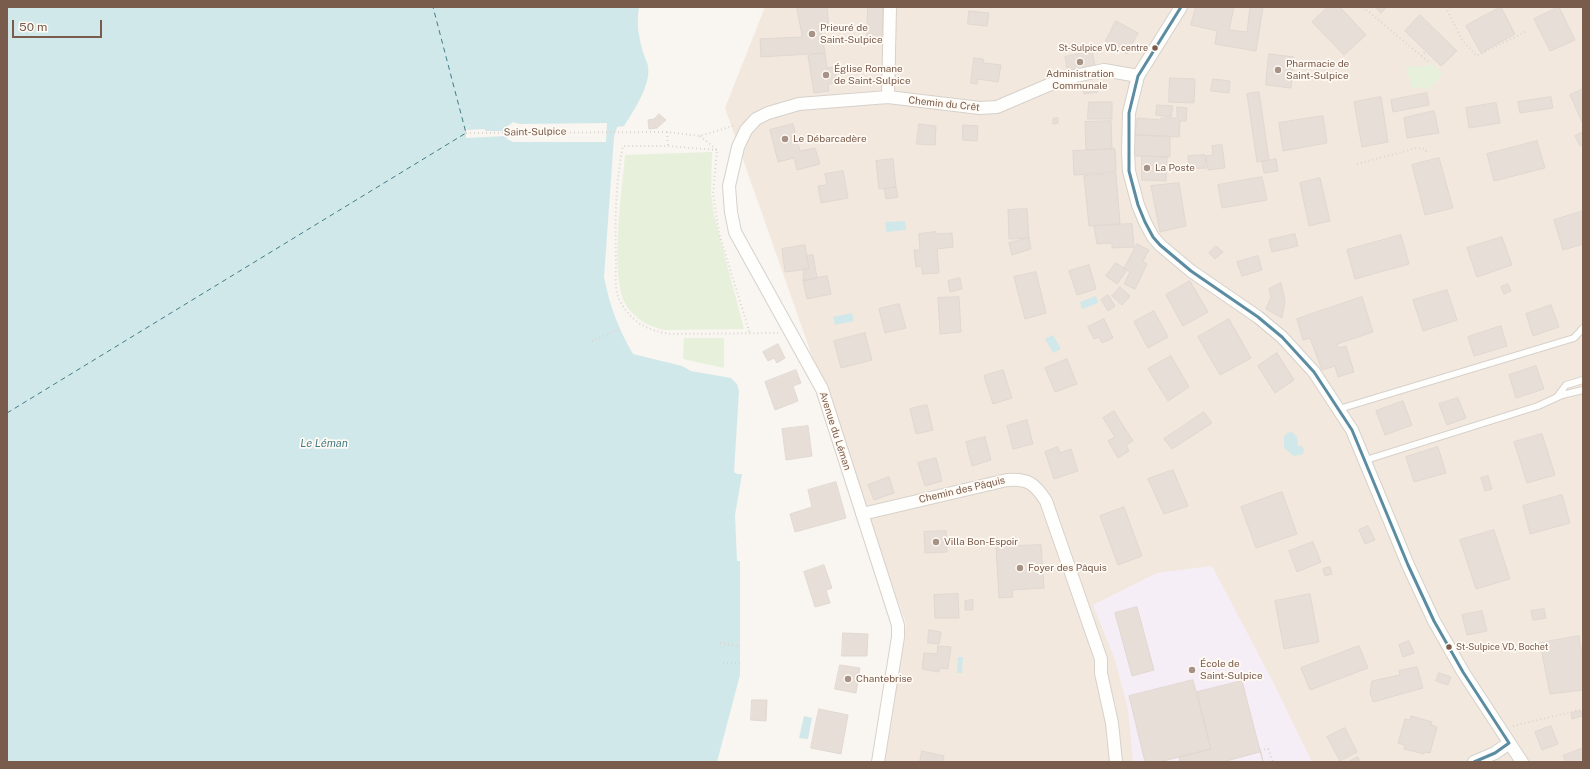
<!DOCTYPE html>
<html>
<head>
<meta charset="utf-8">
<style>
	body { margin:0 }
	#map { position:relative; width:1590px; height:769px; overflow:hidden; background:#f9f5f0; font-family:"Public Sans",sans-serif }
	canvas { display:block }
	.frame { position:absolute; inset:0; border:8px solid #7a5c4d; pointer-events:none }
	.scale { position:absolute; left:12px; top:20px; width:90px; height:18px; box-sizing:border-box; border:2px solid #7a5c4d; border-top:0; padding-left:5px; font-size:12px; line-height:14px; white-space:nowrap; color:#7a5c4d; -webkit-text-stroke:3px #fffaf3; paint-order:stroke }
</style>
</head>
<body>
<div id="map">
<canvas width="1590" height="769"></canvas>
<div class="frame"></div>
<div class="scale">50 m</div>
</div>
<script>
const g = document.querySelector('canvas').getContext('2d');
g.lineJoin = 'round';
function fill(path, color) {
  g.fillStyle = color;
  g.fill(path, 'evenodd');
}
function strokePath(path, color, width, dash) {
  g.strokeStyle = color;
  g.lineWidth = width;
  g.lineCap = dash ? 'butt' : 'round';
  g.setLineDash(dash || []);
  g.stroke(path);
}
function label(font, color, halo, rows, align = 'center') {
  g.font = font + ' "Public Sans",sans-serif';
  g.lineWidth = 3.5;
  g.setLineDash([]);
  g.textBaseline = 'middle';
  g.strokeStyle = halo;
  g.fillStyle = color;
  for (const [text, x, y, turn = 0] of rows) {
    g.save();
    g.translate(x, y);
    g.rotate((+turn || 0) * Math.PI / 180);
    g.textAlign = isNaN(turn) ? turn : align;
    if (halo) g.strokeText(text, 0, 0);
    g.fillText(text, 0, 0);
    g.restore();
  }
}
fill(new Path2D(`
	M765,7H1583V762H882L906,624L725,108Z`), '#f2e8de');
fill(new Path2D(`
	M1212,566L1272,680L1312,762H1133L1128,709L1115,660L1093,605L1157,573Z`), '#f6eef6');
fill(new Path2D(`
	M1431,63L1443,74L1430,89L1412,88L1406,67L1427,66Z
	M712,152L711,193L714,215L744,329L664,330C647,326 633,318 625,303C610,273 622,190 625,155Z
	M684,338H724V368L683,359Z`), '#e7f0db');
fill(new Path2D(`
	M7,7H639C636,24 639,39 644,55C645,59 648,63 648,67C651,85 633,112 624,126L617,127L614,137L604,277C610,307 618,328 633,354L682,366L691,371L731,378L737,384L739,391L734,472L737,474H742L735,515L737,561H740V675L717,762H7ZM513,122L520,124L607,123L606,142H513L507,139L506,136L466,138V129L470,124V125L467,128V130L485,129V131H506L505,128Z
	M905,221L906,230L886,232L885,222Z
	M1096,296L1098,303L1082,309L1080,302Z
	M852,313L854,321L835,325L833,317Z
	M1053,335L1061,349L1053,353L1045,339Z
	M1292,432L1297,437L1298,447L1300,445L1304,449L1303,454L1294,456L1284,448V437L1287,433Z
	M958,657H963L962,673H957Z
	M804,716L812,718L808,739L799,738Z`), '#d0e8ea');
strokePath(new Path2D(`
	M7,413L466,133L433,7`), '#437c86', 1, [5, 4]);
const building = new Path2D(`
	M797,7H827L829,29L821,31L825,53L761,57L760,39L802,37Z
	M868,7H883L882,37H867Z
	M1196,7H1234L1229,30L1247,32L1250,7H1263L1256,51L1215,44L1217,31L1191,25Z
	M1328,7H1340L1366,35L1344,55L1312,22Z
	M1376,7H1387L1381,13Z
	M1501,7L1515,34L1481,53L1466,26Z
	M1559,7L1575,40L1550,51L1534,19Z
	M969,11L989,13L987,26L968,24Z
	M1420,15L1457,51L1441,66L1405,31Z
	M1116,21L1138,33L1127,54L1105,43Z
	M1092,51L1095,66L1068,72L1065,57Z
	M825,53L827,68L839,66L842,82L828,84L829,91L814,93L808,56Z
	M1269,54L1294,57L1291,88L1266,85Z
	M974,58L983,59L984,63L1001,65L998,82L978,79L977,84L971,83Z
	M1170,78L1195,79L1194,103L1169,102Z
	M1213,79L1230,81L1229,93L1211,91Z
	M1097,84L1098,92L1084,94L1083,86Z
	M1583,89V124L1570,95Z
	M1259,92L1269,160L1257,162L1247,94Z
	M1427,93L1429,105L1393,112L1391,100Z
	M1381,97L1388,142L1362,147L1354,102Z
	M1551,97L1553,108L1520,113L1518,102Z
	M1089,102H1112V119H1088Z
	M1496,103L1500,123L1469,128L1466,108Z
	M1157,105L1173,106L1171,117L1156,115Z
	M1177,107L1187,108L1186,121H1180L1179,137L1135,135L1137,118L1161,120V118H1177Z
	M1434,111L1439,133L1407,138L1404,118Z
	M659,114L666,120L657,128L649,129L648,120L654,119Z
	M1323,116L1327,143L1283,151L1279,123Z
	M1058,118V123L1053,124V119Z
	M1111,121L1112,149L1086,150L1085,122Z
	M793,124L800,151L815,148L820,164L797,170L794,158L778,162L770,130Z
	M919,124L936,126L935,145L917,144Z
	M963,125L978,126L977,141L963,140Z
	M1583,132V145L1580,146L1575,136Z
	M1135,135L1170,136V157L1134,156Z
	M1537,141L1545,168L1494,181L1487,154Z
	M1222,145L1225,168L1208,170L1206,156L1213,155L1212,146Z
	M1115,149L1116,172L1074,175L1073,151Z
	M1205,155L1206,168L1189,169L1188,156Z
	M1142,156L1167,157L1166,181L1142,180Z
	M1439,158L1453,208L1425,215L1412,165Z
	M893,159L896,187L879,189L876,161Z
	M1276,159L1278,171L1264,173L1262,162Z
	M843,171L848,198L821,203L818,186L827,185L825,174Z
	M1116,174L1120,224L1089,226L1084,176Z
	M1262,177L1267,200L1222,208L1218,185Z
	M1320,178L1330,221L1309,226L1300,183Z
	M1179,183L1186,226L1160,232L1151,186Z
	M896,187L898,197L886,199L884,189Z
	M1027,209L1029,238L1009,239L1008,210Z
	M1583,211V244L1563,250L1554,220Z
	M1132,224L1134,247L1112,248V243L1097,244L1094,226Z
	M936,232V234L952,233L953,247L937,249L939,273L922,274V266L916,267L914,250H920L919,234Z
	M1295,234L1298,246L1272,252L1269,240Z
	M1401,235L1409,264L1355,279L1347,250Z
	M1502,237L1512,265L1477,277L1467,248Z
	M1029,238L1031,249L1012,255L1009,243Z
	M1137,244L1149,250L1143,261L1147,264L1135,289L1124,284L1130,272L1124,269Z
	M805,245L809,269L785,272L782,249Z
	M1216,246L1223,252L1215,259L1209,253Z
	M813,255L817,278L803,281L804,269H809L807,256Z
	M1258,256L1262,270L1242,276L1237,262Z
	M1116,263L1127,270L1117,284L1106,276Z
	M1089,265L1096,289L1077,295L1069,271Z
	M1036,272L1046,313L1025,319L1014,277Z
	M827,276L831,294L807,299L803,281Z
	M960,278L962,289L950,292L948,281Z
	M1190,281L1208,312L1183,326L1166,295Z
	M1281,283L1285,301L1282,318L1266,309L1271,297L1269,289Z
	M1508,284L1511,291L1504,294L1501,287Z
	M1120,287L1130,296L1122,305L1112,296Z
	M1447,290L1457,320L1423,331L1413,300Z
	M1108,295L1115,306L1108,311L1101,300Z
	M959,297L961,332L940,334L938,298Z
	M1362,297L1373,332L1337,344L1339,348L1346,346L1354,372L1338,377L1335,366L1322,370L1310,338L1303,340L1297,319Z
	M899,304L906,328L885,333L879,309Z
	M1551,305L1559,327L1533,336L1526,314Z
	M1154,311L1168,337L1148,348L1134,322Z
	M1104,319L1113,338L1102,343L1099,337L1094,339L1088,327Z
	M1229,319L1251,358L1220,375L1198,337Z
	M1501,326L1507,346L1474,356L1468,337Z
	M865,333L872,360L841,368L834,341Z
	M778,344L785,358L777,363L774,358L768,361L763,352Z
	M1277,353L1294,380L1275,393L1258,366Z
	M1171,356L1189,387L1168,401L1148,369Z
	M1067,359L1077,384L1055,392L1045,368Z
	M1536,366L1544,389L1516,398L1509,375Z
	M796,370L801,383L793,386L798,401L775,410L765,382Z
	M1003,370L1012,398L993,404L984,376Z
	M1458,398L1466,418L1447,425L1439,404Z
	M1403,401L1412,425L1385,435L1376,411Z
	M927,405L933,430L916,434L910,409Z
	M1114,411L1133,441L1126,445L1129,451L1118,458L1108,441L1115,437L1103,418Z
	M1204,412L1212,423L1172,449L1164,439Z
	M1027,420L1033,444L1013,449L1007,426Z
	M808,426L812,456L786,460L782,429Z
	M1542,434L1555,475L1527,483L1514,442Z
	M985,437L991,460L972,466L966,442Z
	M1058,447L1060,453L1071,449L1078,471L1054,479L1045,452Z
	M1438,447L1446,473L1414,482L1406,457Z
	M936,458L942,481L925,486L918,463Z
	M1173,470L1188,506L1164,514L1148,479Z
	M1488,476L1492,489L1485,491L1481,478Z
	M889,477L894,493L874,500L868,485Z
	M836,482L846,518L795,532L790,514L812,507L808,490Z
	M1282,492L1297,534L1256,548L1241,507Z
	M1562,495L1570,523L1530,534L1523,506Z
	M1124,507L1142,556L1118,565L1100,516Z
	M1368,526L1375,540L1365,544L1359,530Z
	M1494,530L1510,579L1476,589L1460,540Z
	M946,531L947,552L925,553L924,532Z
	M1313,542L1321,562L1297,572L1289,551Z
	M1041,545L1044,588L1012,590L1013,597L999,598L996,547Z
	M824,565L832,588L826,590L830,603L815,607L804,572Z
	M1330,567L1332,574L1325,576L1323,569Z
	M958,594L959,618H935L934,595Z
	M1310,594L1319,642L1284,649L1275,601Z
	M973,600V610H965V601Z
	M1137,607L1154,670L1132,676L1115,613Z
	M1544,609L1546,618L1533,620L1531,611Z
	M1482,611L1487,631L1467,635L1462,615Z
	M929,630L941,632L939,644L928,643Z
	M843,633L868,634L867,656H842Z
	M1579,636L1583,663V690L1550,694L1540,643Z
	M1409,641L1414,653L1403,657L1399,645Z
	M938,646L951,647L948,669L940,668L939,672L922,669L924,653L937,654Z
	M1359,646L1368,668L1310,690L1301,668Z
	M840,665L860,668L856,693L835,689Z
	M1417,667L1423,688L1373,702L1370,692L1372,681L1400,675L1399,671Z
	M1439,673L1451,677L1448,685L1436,681Z
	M1193,680L1211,749L1159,762H1145L1129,696Z
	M1242,681L1263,762H1180L1179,757L1211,749L1197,692Z
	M752,700H767L766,721L751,720Z
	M819,709L848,715L841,754L811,748Z
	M1581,711L1582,716L1572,719L1571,713Z
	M1411,716L1432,722L1431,725L1437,727L1430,753L1425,752L1424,754L1404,749L1405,745L1398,743L1405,719L1410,720Z
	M1551,726L1558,744L1542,750L1535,732Z
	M1345,728L1357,752L1340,761L1327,737Z
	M1583,748V762H1566L1563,756Z
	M922,751L944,756L943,762H920Z
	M1261,752L1263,762H1223Z
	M1358,757L1360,762H1348Z`);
fill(building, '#e6ded7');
strokePath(building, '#e2d8d2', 1);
const lane = new Path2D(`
	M1557,397L1566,385L1583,380
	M1339,409L1574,338L1583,328
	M1366,460L1538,406L1562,395L1583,390`);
const street = new Path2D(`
	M1181,7L1138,76L1129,113L1128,152L1129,171L1138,205L1145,222L1153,237L1160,245L1191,271L1258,317L1282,337L1314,372L1352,430L1408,565L1434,621L1463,672L1522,762
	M888,97L890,7
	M862,514L1007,480C1028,478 1035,484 1046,501L1101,659V673L1112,723L1116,762
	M878,762L898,637V625L822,389L735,232L731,212L729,186L738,147L746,130L756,119L768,113L799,104L888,97L980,108L997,107L1065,78L1104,70L1138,76
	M1474,762L1495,753L1509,743`);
strokePath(lane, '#d7d1cb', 8);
strokePath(street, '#d7d1cb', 14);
strokePath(new Path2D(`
	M1363,7L1430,63
	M1449,7L1447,10L1462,40L1477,56L1527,31
	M1421,56L1426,51
	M667,132L668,146
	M466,133L667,132L700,136L736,125
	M700,136L717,150L713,194L719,233L750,334
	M717,150L668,146H623C615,185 615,223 616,262C616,275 614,290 620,301C632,323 648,331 671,334L778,333
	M1357,164L1417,148L1425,149L1428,154
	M592,341L619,329
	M720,643L740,646
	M723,663H740
	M1513,726L1583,709
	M1260,750L1268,749L1273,762`), '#dcd5d0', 2, [1, 3]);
strokePath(lane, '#fefefd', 6);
strokePath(street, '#fefefd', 12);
strokePath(new Path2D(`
	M1181,7L1138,76L1129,113V171L1138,205L1145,222L1153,237L1160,245L1191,271L1258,317L1282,337L1314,372L1352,430L1408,565L1434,621L1463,672L1509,743
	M1474,762L1495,753L1509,743`), '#5c8ca2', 3);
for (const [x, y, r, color] of [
	[812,34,4,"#a69286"],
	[1155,48,3.5,"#7a5c4d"],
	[1080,62,4,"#a69286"],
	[1278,70,4,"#a69286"],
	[826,75,4,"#a69286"],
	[785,139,4,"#a69286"],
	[1147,168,4,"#a69286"],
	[936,542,4,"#a69286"],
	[1020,568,4,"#a69286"],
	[1449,647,3.5,"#7a5c4d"],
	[1192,670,4,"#a69286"],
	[848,679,4,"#a69286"]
]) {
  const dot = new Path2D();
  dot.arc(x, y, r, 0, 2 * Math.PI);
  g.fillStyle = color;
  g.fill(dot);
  strokePath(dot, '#fffaf3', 1.5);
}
label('9px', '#7a5c4d', '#fffaf3', [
	["St-Sulpice VD, centre",1148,48],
	["St-Sulpice VD, Bochet",1456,647,"left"]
], 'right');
label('10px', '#7a5c4d', '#fffaf3', [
	["Prieuré de",820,28],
	["Saint-Sulpice",820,40],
	["Pharmacie de",1286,64],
	["Saint-Sulpice",1286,76],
	["Église Romane",834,69],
	["de Saint-Sulpice",834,81],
	["Administration",1080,74,"center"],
	["Communale",1080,86,"center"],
	["Le Débarcadère",793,139],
	["La Poste",1155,168],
	["Villa Bon-Espoir",944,542],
	["Foyer des Pâquis",1028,568],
	["École de",1200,664],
	["Saint-Sulpice",1200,676],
	["Chantebrise",856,679]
], 'left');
label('10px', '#7a5c4d', '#fffaf3', [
	["Chemin du Crêt",944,104,6],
	["Saint-Sulpice",535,132,-1],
	["Avenue du Léman",835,431,72],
	["Chemin des Pâquis",962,490,-13]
]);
label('italic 11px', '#437c86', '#fffaf3', [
	["Le Léman",324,444]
]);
</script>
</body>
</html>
